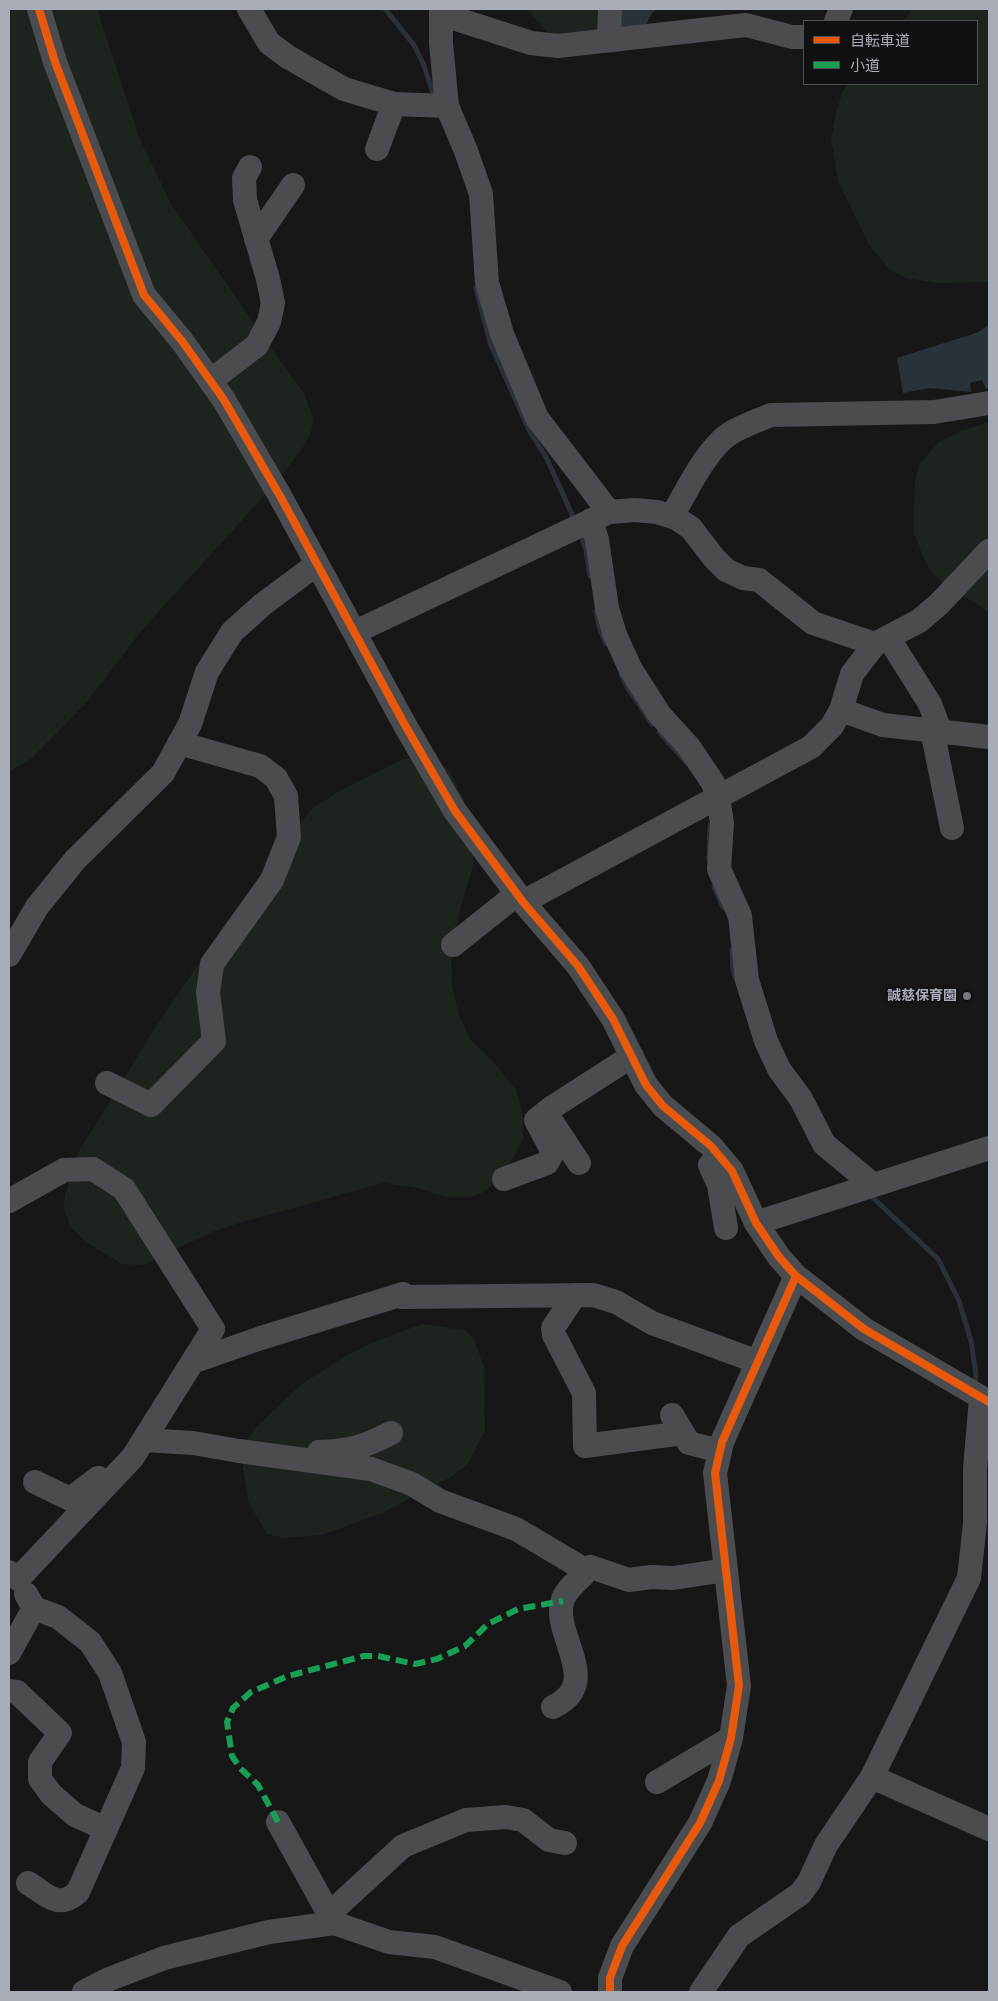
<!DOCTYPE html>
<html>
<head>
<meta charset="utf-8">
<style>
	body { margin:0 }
	#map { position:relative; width:998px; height:2001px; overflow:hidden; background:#171717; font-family:"Fira Sans","Noto Sans JP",sans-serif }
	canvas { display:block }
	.frame { position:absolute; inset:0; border:10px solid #a8adb8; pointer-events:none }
	.legend { position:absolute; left:803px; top:20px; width:175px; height:65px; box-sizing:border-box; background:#111113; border:1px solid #4d4f55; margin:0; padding:6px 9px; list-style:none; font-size:15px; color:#a8adb8 }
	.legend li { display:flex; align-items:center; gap:10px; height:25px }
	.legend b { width:25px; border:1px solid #4d4f55 }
</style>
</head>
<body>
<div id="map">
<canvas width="998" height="2001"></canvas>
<div class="frame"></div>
<ul class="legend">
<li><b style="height:6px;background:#e8590c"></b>自転車道</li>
<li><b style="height:6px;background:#1a9f57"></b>小道</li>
</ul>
</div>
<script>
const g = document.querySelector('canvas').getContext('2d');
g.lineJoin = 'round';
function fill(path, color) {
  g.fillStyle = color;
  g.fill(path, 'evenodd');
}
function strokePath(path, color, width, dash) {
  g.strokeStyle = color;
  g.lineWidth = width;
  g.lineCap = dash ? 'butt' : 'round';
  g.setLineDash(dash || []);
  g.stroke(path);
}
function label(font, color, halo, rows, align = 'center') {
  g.font = font + ' "Fira Sans","Noto Sans JP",sans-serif';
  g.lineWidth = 4;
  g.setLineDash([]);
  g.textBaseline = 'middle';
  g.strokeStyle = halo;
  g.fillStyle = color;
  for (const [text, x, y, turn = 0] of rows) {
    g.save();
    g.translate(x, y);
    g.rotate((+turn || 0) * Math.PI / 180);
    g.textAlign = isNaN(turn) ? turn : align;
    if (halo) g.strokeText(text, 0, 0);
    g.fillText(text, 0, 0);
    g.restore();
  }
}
fill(new Path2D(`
	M9,9H97L139,137L171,204L281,362L303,392L312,415L313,423L311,432L302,449L276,483L142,630L87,702L31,759L9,771Z
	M529,9H645L632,22L556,41L530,13Z
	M913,9H989V282L937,283L906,278L891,271L870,246L838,181L831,140L837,108L843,91L849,84H977V21H903Z
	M989,422V612L939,581L927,565L914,534V512L915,480L920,463L939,442L961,431Z
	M425,754L436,758L450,772L464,800L474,837L473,866L461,906L451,953L452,986L459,1015L471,1041L491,1059L516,1090L523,1115V1140L508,1166L494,1183L482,1193L471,1197H447L414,1187L383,1183L239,1223L212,1232L143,1265L122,1264L86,1242L71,1227L64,1209L65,1195L79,1151L157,1025L214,941L265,869L312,809L341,790L401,760Z
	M422,1324L464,1330L473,1338L484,1366L485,1430L468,1464L449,1478L382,1513L322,1535L284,1538L267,1534L248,1501L243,1468L244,1445L255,1428L302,1384L345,1356L379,1340Z`), '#1d241e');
fill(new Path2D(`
	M618,9H657L652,13L645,27L616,29Z
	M989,324V387L986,389L982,380L970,383L971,392L930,388L903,393L897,358L979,332Z`), '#2a3239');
strokePath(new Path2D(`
	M385,9L414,45L423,63L435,99
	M476,288L490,343L530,432L546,457L575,521
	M580,533L586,550L590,576
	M596,611L600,630L606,644
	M621,674L626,685L652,724
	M659,732L687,763
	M709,859L710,825
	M714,887L723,907
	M732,950L733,969L736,979
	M869,1194L938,1259L959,1301L971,1341L976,1374L975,1386`), '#2a3239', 5);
strokePath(new Path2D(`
	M39,9L55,62L144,295L182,341L224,400L280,496L406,727L455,811L523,902L578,966L613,1019L646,1085L663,1106L711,1146L732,1171L756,1223L779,1257L796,1276L864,1329L989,1402
	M249,9L269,43L288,57L344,89L394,104L447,106
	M441,9V43L447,106L466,151L481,194L487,283L502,334L537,418L609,512
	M441,14L531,43L558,46L746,25L792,37H804
	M836,21L841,9
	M609,40L610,9
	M377,149L394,104
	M256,239L293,185
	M210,381L257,345L269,322L273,303L268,279L245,200L244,178L250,167
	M672,516C687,491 705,451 729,434C742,426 757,421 771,415L934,412L989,403
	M591,520L597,540L607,608L615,635L630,668L659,714L689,747L713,783L718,797L722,823L719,869L740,916L747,980L766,1041L779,1069L801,1099L824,1144L872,1184
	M355,632L609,512L635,510L657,512L676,518L691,528L714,558L726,570L743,578L759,580L813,623L875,644
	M888,637L930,704L940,731
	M841,710L883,725L989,737
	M932,730L952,828
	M523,902L811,747L832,726L841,710L852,674L875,644L919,621L939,604L989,551
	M453,945L517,894
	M9,955L37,907L75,860L163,773L190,724L207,672L232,632L262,605L317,564
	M107,1083L151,1105L214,1041L208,993L212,964L272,880L289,837L286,796L276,778L260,766L179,743
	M552,1122L579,1163
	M719,1156L710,1165L719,1185L726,1228
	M504,1179L547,1163L553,1152L536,1120L551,1108L632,1056
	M9,1201L64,1170L93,1169L124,1189L213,1329L133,1457L18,1579L9,1572
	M756,1223L989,1148
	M575,1295L553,1328L554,1335L584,1393L585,1446L683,1433
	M195,1361L261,1338L403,1294L402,1297L593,1295L616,1302L652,1323L758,1362
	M672,1415L689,1443L720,1451
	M144,1440L193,1443L239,1451L371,1469L412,1484L440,1501L516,1529L587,1571
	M319,1452C350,1451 364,1447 391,1433
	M35,1482L70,1499L98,1478
	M9,1653L34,1608L26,1594
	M9,1691L17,1692L60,1733L40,1762V1779L51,1794L75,1815L106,1829
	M553,1707C605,1682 550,1634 563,1599C568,1587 582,1577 591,1567L629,1580L651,1577L673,1578L726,1570
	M872,1777L989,1829
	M657,1782L731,1738
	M278,1822L334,1923
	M28,1883C47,1895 58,1910 78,1892L133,1768L134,1742L110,1673L90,1642L58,1617L34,1608
	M329,1914L403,1846L466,1820L506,1817L523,1820L549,1840L565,1843
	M84,1992L107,1980L164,1958L269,1932L334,1923L389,1942L435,1947L560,1992
	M610,1992V1978L622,1946L700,1823L719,1781L731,1738L739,1686L715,1473L722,1442L796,1276
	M701,1992L739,1936L800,1894L809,1882L826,1845L872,1777L969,1578L975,1523V1469L981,1398`), '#4b4c50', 24);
strokePath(new Path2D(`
	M278,1822L258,1785L240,1768L232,1756L227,1722L233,1708L251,1692L288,1676L364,1656H378L415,1664L437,1659L465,1646L488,1624L518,1609L563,1601`), '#1a9f57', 6, [12, 6]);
strokePath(new Path2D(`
	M39,9L55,62L144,295L182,341L224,400L280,496L406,727L455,811L523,902L578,966L613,1019L646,1085L663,1106L711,1146L732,1171L756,1223L779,1257L796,1276L864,1329L989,1402
	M610,1992V1978L622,1946L700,1823L719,1781L731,1738L739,1686L715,1473L722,1442L796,1276`), '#e8590c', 8);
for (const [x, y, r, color] of [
	[967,996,5,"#757880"]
]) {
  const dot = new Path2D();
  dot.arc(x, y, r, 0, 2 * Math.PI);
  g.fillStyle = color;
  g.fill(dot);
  strokePath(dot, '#111113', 2);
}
label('bold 14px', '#a8adb8', '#111113', [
	["誠慈保育園",957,996]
], 'right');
</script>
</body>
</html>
